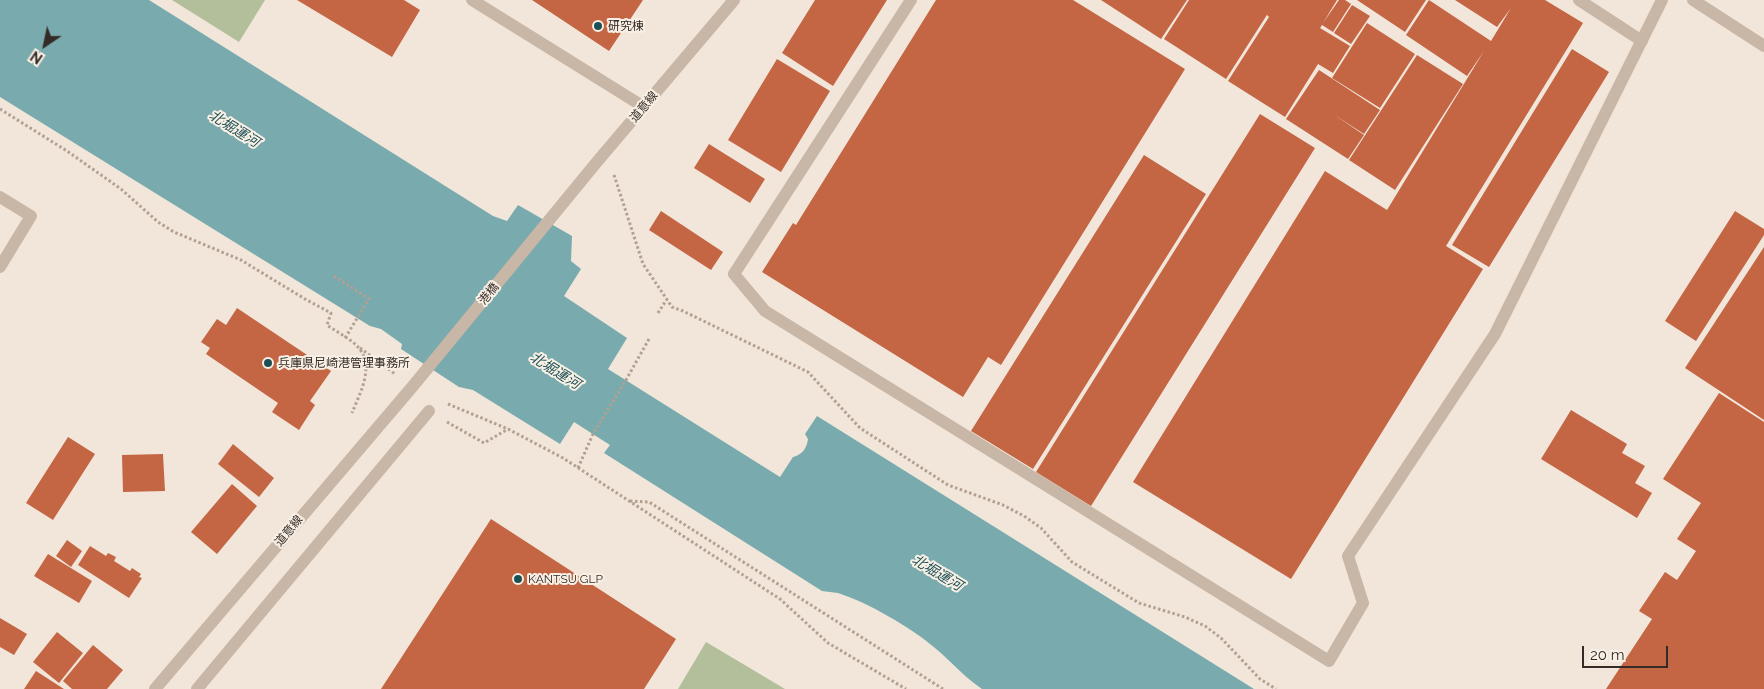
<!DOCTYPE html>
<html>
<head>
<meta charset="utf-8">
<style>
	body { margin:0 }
	#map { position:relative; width:1764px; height:689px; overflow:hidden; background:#f1e6d9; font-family:Raleway,sans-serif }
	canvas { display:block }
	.north { position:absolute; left:20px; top:20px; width:50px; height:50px; -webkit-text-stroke:4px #f9f0e5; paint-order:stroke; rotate:214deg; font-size:14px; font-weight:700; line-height:20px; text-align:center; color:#342b27 }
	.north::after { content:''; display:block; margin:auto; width:18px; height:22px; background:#342b27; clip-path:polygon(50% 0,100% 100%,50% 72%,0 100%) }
	.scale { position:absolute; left:1582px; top:646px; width:86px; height:22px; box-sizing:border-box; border:2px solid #342b27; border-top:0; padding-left:6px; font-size:15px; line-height:18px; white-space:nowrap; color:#342b27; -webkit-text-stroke:4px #f9f0e5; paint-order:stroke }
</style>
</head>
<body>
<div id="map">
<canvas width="1764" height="689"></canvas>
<div class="north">N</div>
<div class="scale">20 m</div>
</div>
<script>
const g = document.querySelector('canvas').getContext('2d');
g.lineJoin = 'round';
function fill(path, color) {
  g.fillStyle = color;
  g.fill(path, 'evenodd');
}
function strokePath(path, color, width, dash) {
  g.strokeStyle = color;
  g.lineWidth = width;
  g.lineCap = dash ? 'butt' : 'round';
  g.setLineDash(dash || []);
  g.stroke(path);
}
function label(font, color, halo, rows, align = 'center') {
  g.font = font + ' Raleway,"Noto Sans JP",sans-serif';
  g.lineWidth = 4;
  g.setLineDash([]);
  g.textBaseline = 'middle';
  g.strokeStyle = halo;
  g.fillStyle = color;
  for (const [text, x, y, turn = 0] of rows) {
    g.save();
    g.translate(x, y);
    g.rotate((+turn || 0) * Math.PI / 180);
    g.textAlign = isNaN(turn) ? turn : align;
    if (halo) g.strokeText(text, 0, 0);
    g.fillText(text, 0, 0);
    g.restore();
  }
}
fill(new Path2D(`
	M172,0H265L239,42Z
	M706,642L785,689H678Z`), '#b2bf9a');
fill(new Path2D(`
	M0,0H149L493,216L507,221L518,205L572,236L571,261L581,269L564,296L627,338L608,369L780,477L793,457C802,455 807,448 808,439L805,434L817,416L1254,689H982C964,677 952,662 935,648C912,628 867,602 838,593C833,592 827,592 822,591L604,453L610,445L574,422L560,444L473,390L459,387L401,349L402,344L381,329L370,326L0,97Z`), '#79aaad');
fill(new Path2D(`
	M297,0H404L420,10L392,57Z
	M532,0H643L609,51Z
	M815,0H887L833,86L782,53Z
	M936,0H1073L1185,69L1001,365L988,357L963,397L762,272L793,223L796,225Z
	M1101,0H1187L1161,39Z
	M1189,0H1337L1323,23L1339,0H1345L1351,4L1333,32L1322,25L1320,28L1350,46L1333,73L1318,64L1285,117L1228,81L1269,17L1267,15L1272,7L1226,79L1164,39Z
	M1357,0H1426L1405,32Z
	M1429,0L1491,41L1511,8L1497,27L1455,0H1545L1583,23L1446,246L1483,269L1291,579L1133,482L1325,171L1387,210L1484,51L1467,76L1406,35Z
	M1352,5L1370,16L1351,44L1334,33Z
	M1367,23L1415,54L1380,108L1332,78Z
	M1572,49L1609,72L1489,267L1452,245Z
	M1417,55L1463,84L1395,190L1349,160Z
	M777,59L830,91L781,172L728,140Z
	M1319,70L1380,110L1364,134L1333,114L1364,135L1348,159L1286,119Z
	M1260,114L1315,148L1091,506L1036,472Z
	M709,144L765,179L750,203L694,168Z
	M1144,155L1206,194L1033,469L971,431Z
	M661,211L723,252L711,270L649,230Z
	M1735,211L1764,229V235L1696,341L1665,321Z
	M1764,247V420L1685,368Z
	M237,308L331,371L310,401L315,405L299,430L272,412L278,403L206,354L210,348L201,342L217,319L226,325Z
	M1719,393L1764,422V689H1606L1652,619L1639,611L1665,572L1677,580L1696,551L1677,539L1701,503L1663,479Z
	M1571,410L1627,444L1622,453L1645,466L1635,483L1652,493L1637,518L1541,459Z
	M68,437L95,454L53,520L26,503Z
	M233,444L274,478L259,497L218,464Z
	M163,454L165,491L123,492L122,455Z
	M232,484L257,506L217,554L191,532Z
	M491,519L676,639L644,689H381Z
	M67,540L82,551L71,567L56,556Z
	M90,546L106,556L108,553L116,557L114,561L130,571L132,568L141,574L139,577L142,578L129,598L78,565Z
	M48,554L92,581L79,603L34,576Z
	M0,618L27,634L14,655L0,647Z
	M57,632L83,653L59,683L33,662Z
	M93,645L123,670L107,689H72L63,681Z
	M36,671L64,689H24Z`), '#c46544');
strokePath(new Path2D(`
	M0,109L67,151L121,189L158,222L174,232L241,260L305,299L331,313L327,325C337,332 349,338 357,346C376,365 360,393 352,413
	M614,175L643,264L672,307L683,311L808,372L860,428L948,485L1003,505L1024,516L1041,528L1072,562L1139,603L1185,617L1205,626L1221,638L1260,679L1276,689
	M334,276L369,299L345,338
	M658,313L667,299
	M360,348L395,374
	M448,404L508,429L563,458L780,599L828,643L906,689
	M447,422L484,443L508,429
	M578,468L593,434L626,380L649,339
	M630,501L649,502L943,689`), '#b4a090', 3, [2.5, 2.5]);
strokePath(new Path2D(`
	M472,0L644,107
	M911,0L734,274L765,311L1329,661L1363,603L1348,556L1495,334L1662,0
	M1579,0L1642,41
	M1693,0L1764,46
	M0,197L31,216L0,267
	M155,689L413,386L596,163L734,0
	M197,689L429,411`), '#c8b6a6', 12);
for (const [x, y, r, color] of [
	[598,26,5,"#1d5055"],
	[268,363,5,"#1d5055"],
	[518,579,5,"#1d5055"]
]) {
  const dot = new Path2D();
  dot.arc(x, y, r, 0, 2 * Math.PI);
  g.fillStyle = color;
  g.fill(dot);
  strokePath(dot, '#f9f0e5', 2);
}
label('12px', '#342b27', '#f9f0e5', [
	["研究棟",608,26],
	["兵庫県尼崎港管理事務所",278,363],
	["KANTSU GLP",528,579]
], 'left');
label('12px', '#342b27', '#f9f0e5', [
	["道意線",644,107,-50],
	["港橋",489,294,-51],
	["道意線",289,531,-50]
]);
label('italic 14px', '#1d5055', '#f9f0e5', [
	["北堀運河",234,129,32],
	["北堀運河",555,371,32],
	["北堀運河",937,573,31]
]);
</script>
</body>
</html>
